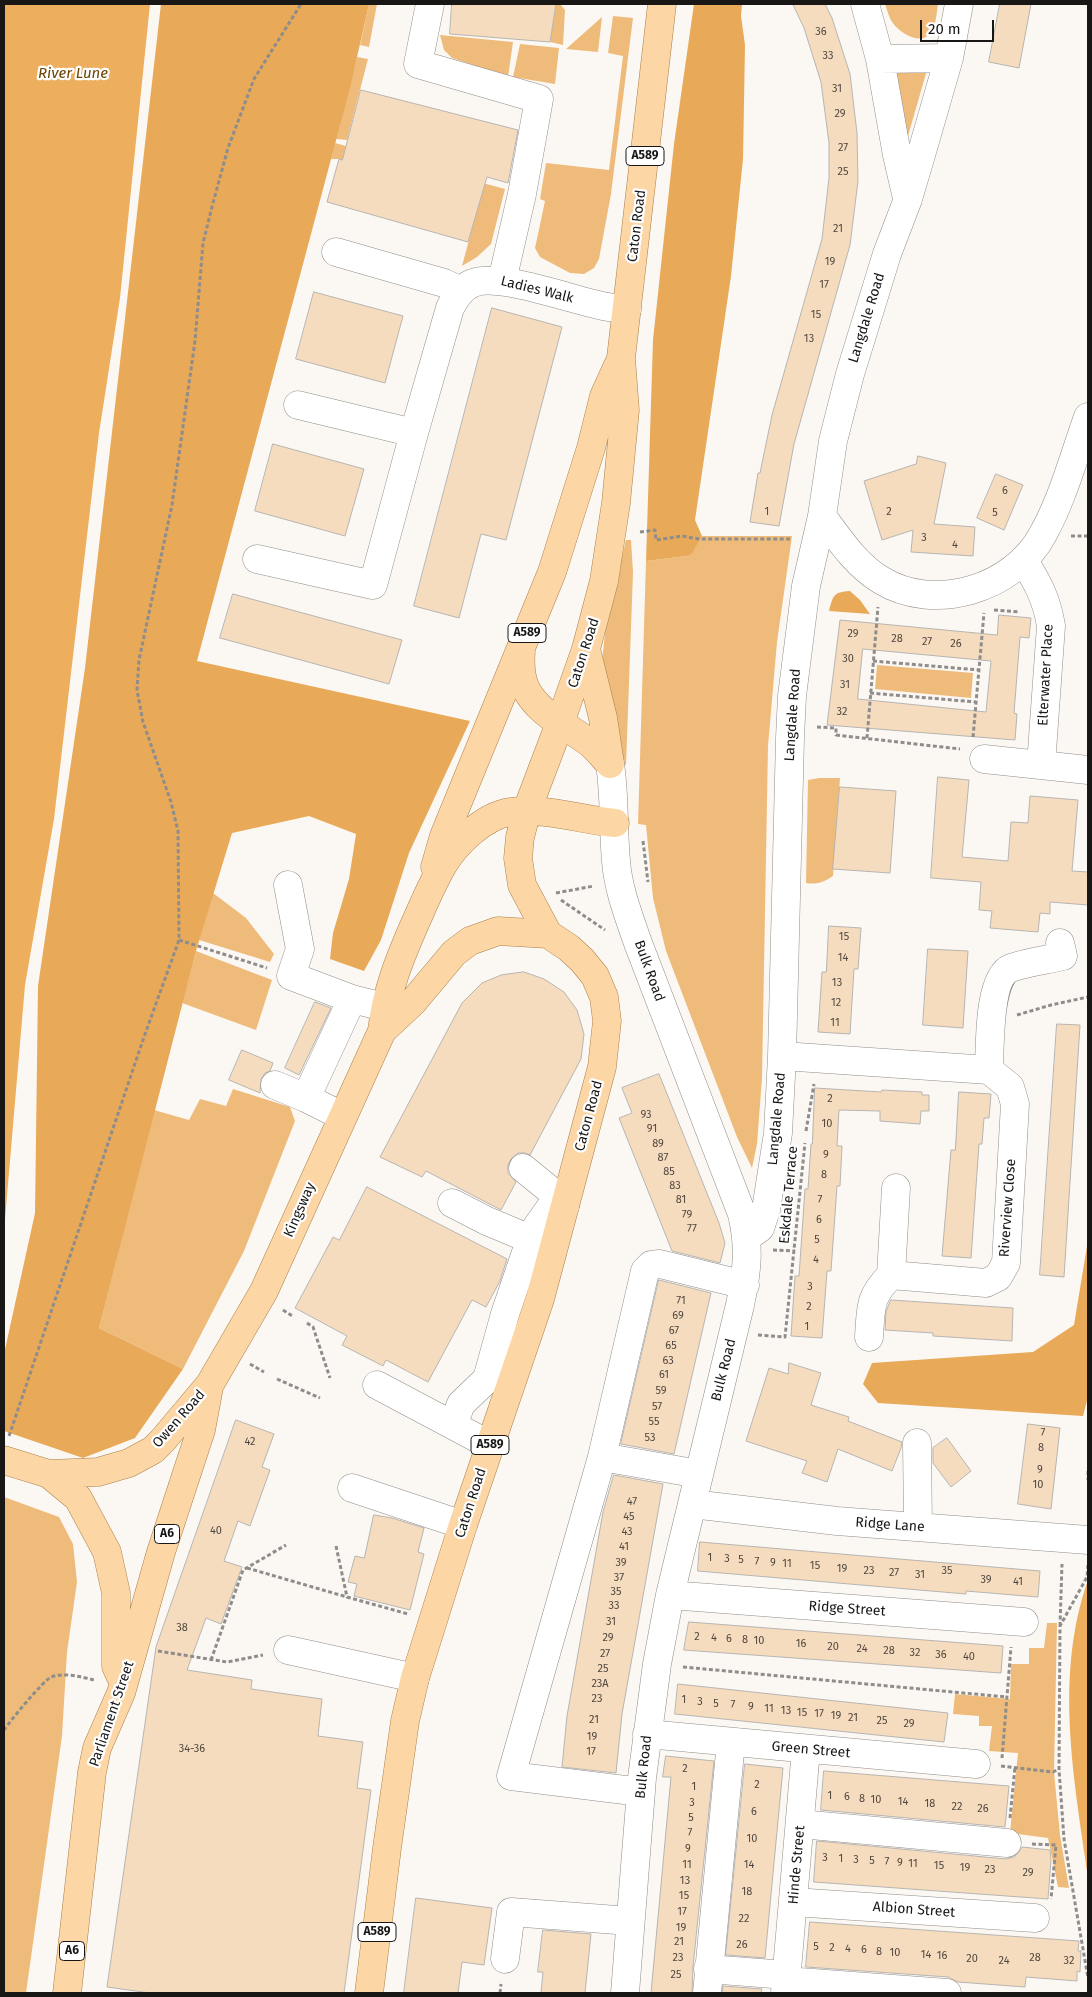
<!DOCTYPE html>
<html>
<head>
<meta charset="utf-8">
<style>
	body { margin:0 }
	#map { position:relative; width:1092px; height:1997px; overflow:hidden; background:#fbf8f4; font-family:"Fira Sans",sans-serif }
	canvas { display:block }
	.frame { position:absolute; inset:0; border:5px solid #181716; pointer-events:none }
	.scale { position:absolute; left:920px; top:20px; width:74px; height:22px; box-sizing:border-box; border:2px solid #181716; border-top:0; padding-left:6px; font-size:15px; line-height:18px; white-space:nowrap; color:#181716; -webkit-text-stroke:4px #fff; paint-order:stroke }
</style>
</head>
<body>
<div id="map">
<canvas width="1092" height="1997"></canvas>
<div class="frame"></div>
<div class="scale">20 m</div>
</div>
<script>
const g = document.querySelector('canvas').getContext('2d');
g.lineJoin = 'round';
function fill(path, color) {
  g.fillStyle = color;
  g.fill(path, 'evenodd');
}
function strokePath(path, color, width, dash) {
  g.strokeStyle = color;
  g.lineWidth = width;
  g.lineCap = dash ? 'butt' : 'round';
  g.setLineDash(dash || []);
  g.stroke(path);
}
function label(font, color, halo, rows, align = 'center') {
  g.font = font + ' "Fira Sans",sans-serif';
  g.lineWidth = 4.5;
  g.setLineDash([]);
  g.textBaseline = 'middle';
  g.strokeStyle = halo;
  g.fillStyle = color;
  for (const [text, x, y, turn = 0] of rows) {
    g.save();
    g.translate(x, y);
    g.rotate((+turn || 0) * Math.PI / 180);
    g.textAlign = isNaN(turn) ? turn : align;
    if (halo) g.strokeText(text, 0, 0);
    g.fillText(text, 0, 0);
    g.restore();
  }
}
fill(new Path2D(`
	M369,4H377L369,47L360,45Z
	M556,4H560L565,10L563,45L550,42Z
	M885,4H938C937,11 936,20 934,27C926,49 901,35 892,22C889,17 887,10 885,4Z
	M613,16L633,18L611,194L599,259L594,268L584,274L570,273L540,257L535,248L545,201L540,199L546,163L609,170L623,56L608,53Z
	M602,17L598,52L566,49Z
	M440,35L513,42L508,77L452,58L444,50Z
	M520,44L559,48L555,84L513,77Z
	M357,57L368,59L347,140L336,139Z
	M927,70L908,136L904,134L896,75L897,71Z
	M335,143L505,189L491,244L477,257L462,266L480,199L339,159H331Z
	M702,536H792L777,642L768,746L762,1078L757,1144L752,1168L737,1137L666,951L653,898L646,825L638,824L646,561L687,556Z
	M626,540H631L633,572L626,766C618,741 608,715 604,688C597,645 616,583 626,540Z
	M877,665L973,673L971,698L875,689Z
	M819,778H840L833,876C824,882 817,885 806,883L808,780Z
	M213,893L246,918L274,954L270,962L199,940Z
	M196,951L272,980L256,1030L182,1003Z
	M233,1089L290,1107L295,1121L244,1251L183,1369L99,1328L154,1110L189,1120L200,1099L226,1106Z
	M4,1497L59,1517L73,1544L77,1582L67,1652L62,1736L26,1993H4Z
	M1047,1623H1057L1054,1772L1060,1835L1069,1888L1058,1887L1048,1838L1010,1833L1018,1753L989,1751L992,1726H979V1716L953,1714L955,1694L1010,1699L1011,1664H1029V1648H1044Z`), '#efbb7b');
fill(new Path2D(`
	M161,4H369L350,88L197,661L470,721L409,853L381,940L364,971L330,959L333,933L349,879L356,834L309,816L232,833L196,951L99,1328L183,1369L135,1438L83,1458L4,1431V1354L35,1213L38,986L85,668Z
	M694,4H742L741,16L745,45L743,159L731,276L695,520L702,536L692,553L687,556L646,561L653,340L674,144Z
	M850,591L860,600L870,614L829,611C833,596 833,592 850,591Z
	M1088,1240V1397L1083,1416L878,1403L863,1384L872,1363L1033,1352L1074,1325Z`), '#e8a958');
fill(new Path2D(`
	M4,4H150L120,298L99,433L54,819L25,985L4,1231Z
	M1088,1580V1877C1074,1779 1054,1676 1088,1580Z`), '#edae5d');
const building = new Path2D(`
	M452,4H556L550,42L450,34Z
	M793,4H825L832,18L850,74L857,133L858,181L850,245L794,444L779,526L750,522L758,473H760L772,415L822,239L829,178V143L821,82L804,28Z
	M1000,4H1031L1019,68L989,62Z
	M361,90L518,130L508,183L487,177L468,242L327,202L339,159L342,160Z
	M314,292L403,316L385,383L296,359Z
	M492,308L562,327L506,540L481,534L459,618L414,606Z
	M273,444L364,469L345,536L255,511Z
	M918,456L946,463L934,524L975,527L973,556L911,552L913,530L882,540L864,481L916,464Z
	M996,474L1023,485L1004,530L977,518Z
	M233,594L402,640L389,684L220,638Z
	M999,615L1031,618L1029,638L1020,637L1014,713L1017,714L1015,740L827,725L840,620L997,635ZM863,649L991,661L986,712L858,699Z
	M938,777L969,780L962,857L1008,861L1011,822L1028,823L1030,796L1078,800L1072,871L1088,872V905L1050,902V914L1040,913L1038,932L990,928L992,911L979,910L981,882L931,878Z
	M840,787L896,791L890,873L833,869Z
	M829,926L861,928L858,969H854L850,1034L818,1032L822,972H826Z
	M928,949L968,951L963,1028L923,1025Z
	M524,972L544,979L564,992L577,1010L584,1034L581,1059L530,1155L525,1153H518L511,1159L508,1165V1173L516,1182L501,1210L426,1171L422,1177L380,1157L462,1003L482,983L501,975Z
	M315,1002L331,1008L299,1075L285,1068Z
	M1057,1024L1080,1025L1064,1277L1040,1275Z
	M242,1050L273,1063L270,1071L265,1073L261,1079L260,1093L229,1080Z
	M659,1074L719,1223L725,1243L720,1263L672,1251L619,1118L632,1113L622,1088Z
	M815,1088L881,1092L882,1090L922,1092V1095H929V1111H921L920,1124L880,1121V1111L839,1110L837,1146H842L840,1186H837L831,1271H827L822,1338L791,1336L795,1276H799L805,1189H808L811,1144H812Z
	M959,1092L991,1094L989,1118H984L982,1144H979L971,1258L942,1256L951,1150H955Z
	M367,1187L507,1259L500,1281L486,1307L472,1300L428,1382L386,1360L383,1366L342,1345L347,1336L295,1308L333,1237L339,1240Z
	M659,1280L711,1293L674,1454L621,1444Z
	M891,1300L1013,1308L1012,1341L933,1336V1333L885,1330L886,1312Z
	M789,1363L821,1373L811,1405L849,1417L848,1421L902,1442L901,1448L892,1471L838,1449L827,1482L802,1473L807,1461L746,1441L769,1368L788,1374Z
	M236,1420L274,1434L262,1467L270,1470L250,1526L238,1521L224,1561L242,1567L221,1624L206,1618L187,1670L252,1680L251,1689L322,1699L318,1736L363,1742L357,1788L371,1790L344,1993H150L107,1987L156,1647Z
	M1028,1424L1060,1428L1051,1509L1018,1504Z
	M947,1438L971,1471L951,1487L933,1463V1448Z
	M614,1475L663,1484L622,1714L616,1773L562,1767L567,1716L603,1512Z
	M374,1515L392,1518L424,1528L418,1552L424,1554L410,1610L354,1596L357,1584L348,1582L355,1556L364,1558Z
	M700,1542L1040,1571L1038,1597L966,1591V1594L698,1571Z
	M689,1622L1003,1646L1001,1673L684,1650Z
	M678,1684L948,1713L944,1742L675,1714Z
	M666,1756L714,1761L693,1967L692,1993H651L671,1777H663Z
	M745,1764L783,1768L765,1958L726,1955Z
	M824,1771L1009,1786L1005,1827L821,1810Z
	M817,1841L1006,1859L1014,1857L1019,1852L1022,1847L1050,1850L1051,1860L1048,1899L814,1882Z
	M416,1898L492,1908L484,1965L462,1962L458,1993H404Z
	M810,1922L1079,1941L1078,1951H1081L1080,1972L1077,1971V1981L1026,1977L1025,1987L958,1982L948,1977L806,1967Z
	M543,1930L591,1934L585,1993H541L543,1972H538Z
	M723,1986L762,1989L761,1993H723Z`);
fill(building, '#f6dcbe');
strokePath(building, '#b7b4b0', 1);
const minor = new Path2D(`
	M430,4L418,64L539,99L522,194L502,281
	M865,4L880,59L897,155L907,198
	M880,59L949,58
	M336,252L444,283L461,291
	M298,405L414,433
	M822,516C839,539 856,565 881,580C934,613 1014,589 1043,534C1063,498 1074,456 1088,417
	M257,559L373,585L414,433L450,308C455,298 462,287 473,283C499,272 577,302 608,307C614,308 621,308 627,309
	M1024,561C1038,583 1047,600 1051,626L1041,765
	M984,759L1088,770
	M610,764C615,797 613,829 616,861C618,889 629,917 638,943L742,1214C750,1248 747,1272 740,1305L670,1595L657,1664L642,1778L625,1993
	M288,885L300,949L291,976L352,999L384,1007
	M782,1056L989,1070L1010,1087L1015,1104L1006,1263L998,1277L986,1283L891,1275
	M989,1070C990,1048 988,977 1011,968C1027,962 1046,960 1063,956L1060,943
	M275,1085L306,1098L352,999
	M306,1098L342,1116
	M523,1168L550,1190L565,1206
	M452,1203L487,1221L530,1239
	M747,1237L760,1228L766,1210L778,1133L782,1056L790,738L792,696L806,586L822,516L833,441L850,374L887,254L908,199L921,155L949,58L959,4
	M869,1337C871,1307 869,1297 891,1275L896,1188
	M377,1385L490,1445
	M453,1425L461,1404L487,1379L505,1314L533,1232L557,1198
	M917,1443L918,1527
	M602,1457L645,1271L651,1265L660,1264L745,1285
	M352,1488L463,1525
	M692,1504L837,1521L1088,1540
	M670,1595L1024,1622
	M288,1650L415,1678
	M647,1734L976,1764
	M641,1792L511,1776L602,1457L699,1474
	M800,1824L1007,1843
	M793,1902L1035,1918
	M505,1959L511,1912L630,1921
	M708,1969L786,1975
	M786,1981L947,1993
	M707,1993L731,1742
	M785,1993L806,1749`);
const major = new Path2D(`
	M586,649L603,718L610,764
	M521,651C520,664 520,677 526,689C539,715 570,727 591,744C598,750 604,758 610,764
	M435,867L444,836L552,572L591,448L604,396L620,361
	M548,934L522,885L518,858L520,837L527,810L560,723L586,649L604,581L616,503L625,410L621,358L662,4
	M4,1460L49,1474L98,1472L129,1463L153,1450L163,1440L210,1384L264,1291L382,1031C386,991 401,955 417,919C425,901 433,882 443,865C456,843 484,816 510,812C541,807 583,820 615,823
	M49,1474L78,1498L107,1552L116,1593V1666L120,1675
	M67,1993L92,1772L97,1748L121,1693L161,1552L201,1430L209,1387
	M369,1993L387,1848L405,1721L415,1678L463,1525L540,1299L602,1067L607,1021L604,997L595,976L582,960L569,948L548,934L498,931L470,941L454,953L413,1002L382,1031`);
strokePath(minor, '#908d8a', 29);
strokePath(major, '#ab814b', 29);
strokePath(new Path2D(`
	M640,532L655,530L656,540L682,536L699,539H790
	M1071,536H1088
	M994,610L1020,612
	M873,661L979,670
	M870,693L976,702
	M817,727L836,728V735L960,749
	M973,737L984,613
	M867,738L878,607
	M643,841L648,882
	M556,893L594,886
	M561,900L605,930
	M179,940L267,968
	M1017,1015L1051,1005L1088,997
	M806,1131L814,1084
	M773,1250L795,1251
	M283,1310L294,1317
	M307,1323L313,1327L330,1378
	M758,1335L785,1337L805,1143
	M250,1364L264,1372
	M277,1379L320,1398
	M9,1436L145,1034L179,940L178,831L171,802L143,722L137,690L139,660L172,505L195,341L203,243L213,203L228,148L254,79L301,4
	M1088,1471V1480
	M336,1546L347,1597L408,1614
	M1088,1565L1087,1577L1060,1626L1059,1769L1064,1839L1088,1978
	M247,1568L347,1597
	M1060,1626L1062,1564
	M158,1651L227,1662L263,1655
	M211,1660L243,1570L286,1545
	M683,1667L1007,1697
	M4,1730C10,1721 43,1681 51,1677C64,1672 82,1677 94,1680
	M1002,1758L1011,1647
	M1001,1766L1053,1772L1059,1769
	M1010,1818L1015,1767
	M1032,1844L1056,1845L1051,1899
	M500,1993L501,1984`), '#8f8d8b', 3, [4, 2.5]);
strokePath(minor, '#fff', 28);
strokePath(major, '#fcd6a4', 28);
label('11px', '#504840', null, [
	["36",821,32],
	["33",828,56],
	["31",837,89],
	["29",840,114],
	["27",843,148],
	["25",843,172],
	["21",838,229],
	["19",830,262],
	["17",824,285],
	["15",816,315],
	["13",809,339],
	["6",1005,491],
	["1",767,512],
	["2",889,512],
	["5",995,513],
	["3",924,538],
	["4",955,545],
	["29",853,634],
	["28",897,639],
	["27",927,642],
	["26",956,644],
	["30",848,659],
	["31",845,685],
	["32",842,712],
	["15",844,937],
	["14",843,958],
	["13",837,983],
	["12",836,1003],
	["11",835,1023],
	["2",830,1099],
	["93",646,1115],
	["10",827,1124],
	["91",652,1129],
	["89",658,1144],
	["9",826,1155],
	["87",663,1158],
	["85",669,1172],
	["8",824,1175],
	["83",675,1186],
	["81",681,1200],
	["7",820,1200],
	["79",687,1215],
	["6",819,1220],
	["77",692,1229],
	["5",817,1240],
	["4",816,1260],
	["3",810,1287],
	["71",681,1301],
	["2",809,1307],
	["69",678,1316],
	["1",807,1327],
	["67",674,1331],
	["65",671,1346],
	["63",668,1361],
	["61",664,1375],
	["59",661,1391],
	["57",657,1407],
	["55",654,1422],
	["7",1043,1433],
	["53",650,1438],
	["42",250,1442],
	["8",1041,1448],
	["9",1040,1470],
	["10",1038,1485],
	["47",632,1502],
	["45",629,1517],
	["40",216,1531],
	["43",627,1532],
	["41",624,1547],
	["1",710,1558],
	["3",727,1559],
	["5",741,1560],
	["7",757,1562],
	["39",621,1563],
	["9",773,1563],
	["11",787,1564],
	["15",815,1566],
	["19",842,1569],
	["23",869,1571],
	["35",947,1571],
	["27",894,1573],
	["31",920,1575],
	["37",619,1578],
	["39",986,1580],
	["41",1018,1582],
	["35",616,1592],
	["33",614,1606],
	["31",611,1622],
	["38",182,1628],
	["2",697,1637],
	["29",608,1638],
	["4",714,1638],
	["6",729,1639],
	["8",745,1640],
	["10",759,1641],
	["16",801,1644],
	["20",833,1647],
	["24",862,1649],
	["28",889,1651],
	["32",915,1653],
	["27",605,1654],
	["36",941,1655],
	["40",969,1657],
	["25",603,1669],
	["23A",600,1684],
	["23",597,1699],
	["1",684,1700],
	["3",700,1702],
	["5",716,1704],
	["7",733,1705],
	["9",751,1707],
	["11",769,1709],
	["13",786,1711],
	["15",802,1713],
	["17",819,1714],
	["19",836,1716],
	["21",853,1718],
	["21",594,1720],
	["25",882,1721],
	["29",909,1724],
	["19",592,1737],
	["34-36",192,1749],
	["17",591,1752],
	["2",685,1769],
	["2",757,1785],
	["1",694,1787],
	["1",830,1796],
	["6",847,1797],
	["8",862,1799],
	["10",876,1800],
	["14",903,1802],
	["3",692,1803],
	["18",930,1804],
	["22",957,1807],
	["26",983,1809],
	["6",754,1812],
	["5",691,1818],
	["7",690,1833],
	["10",752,1839],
	["9",688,1849],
	["3",825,1858],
	["1",841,1859],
	["3",856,1860],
	["5",872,1861],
	["7",887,1862],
	["9",900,1863],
	["11",913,1864],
	["11",687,1865],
	["14",749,1865],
	["15",939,1866],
	["19",965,1868],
	["23",990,1870],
	["29",1028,1873],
	["13",685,1881],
	["18",747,1892],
	["15",684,1896],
	["17",682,1912],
	["22",744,1919],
	["19",681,1928],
	["21",679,1942],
	["26",742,1945],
	["5",816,1947],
	["2",832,1948],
	["4",848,1949],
	["6",864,1950],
	["8",879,1952],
	["10",895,1953],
	["14",926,1955],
	["16",942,1956],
	["23",678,1958],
	["28",1035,1958],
	["20",972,1959],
	["24",1004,1961],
	["32",1069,1961],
	["25",676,1975]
]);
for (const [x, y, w] of [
	[645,156,38],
	[527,633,38],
	[490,1445,38],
	[167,1534,25],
	[377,1932,38],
	[72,1951,25]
]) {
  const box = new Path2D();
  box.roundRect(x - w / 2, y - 9.5, w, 19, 4);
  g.fillStyle = '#fff';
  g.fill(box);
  strokePath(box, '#181716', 1);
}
label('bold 12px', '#181716', null, [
	["A589",645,156],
	["A589",527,633],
	["A589",490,1445],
	["A6",167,1534],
	["A589",377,1932],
	["A6",72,1951]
]);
label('14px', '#181716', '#fff', [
	["Caton Road",637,226,-83],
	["Ladies Walk",537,290,14],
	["Langdale Road",867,318,-73],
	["Caton Road",584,653,-72],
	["Elterwater Place",1046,675,-87],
	["Langdale Road",793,715,-86],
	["Bulk Road",649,971,70],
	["Caton Road",589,1116,-75],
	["Langdale Road",777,1119,-85],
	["Eskdale Terrace",789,1195,-85],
	["Riverview Close",1008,1208,-86],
	["Kingsway",300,1210,-66],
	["Bulk Road",724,1370,-76],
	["Owen Road",179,1419,-49],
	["Caton Road",471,1503,-72],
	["Ridge Lane",890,1525,4],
	["Ridge Street",847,1609,4],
	["Parliament Street",112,1714,-71],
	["Green Street",811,1750,5],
	["Bulk Road",644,1767,-84],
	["Hinde Street",797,1865,-85],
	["Albion Street",914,1910,4]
]);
label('italic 15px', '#6b4300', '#fff', [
	["River Lune",73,74]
]);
</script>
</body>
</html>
